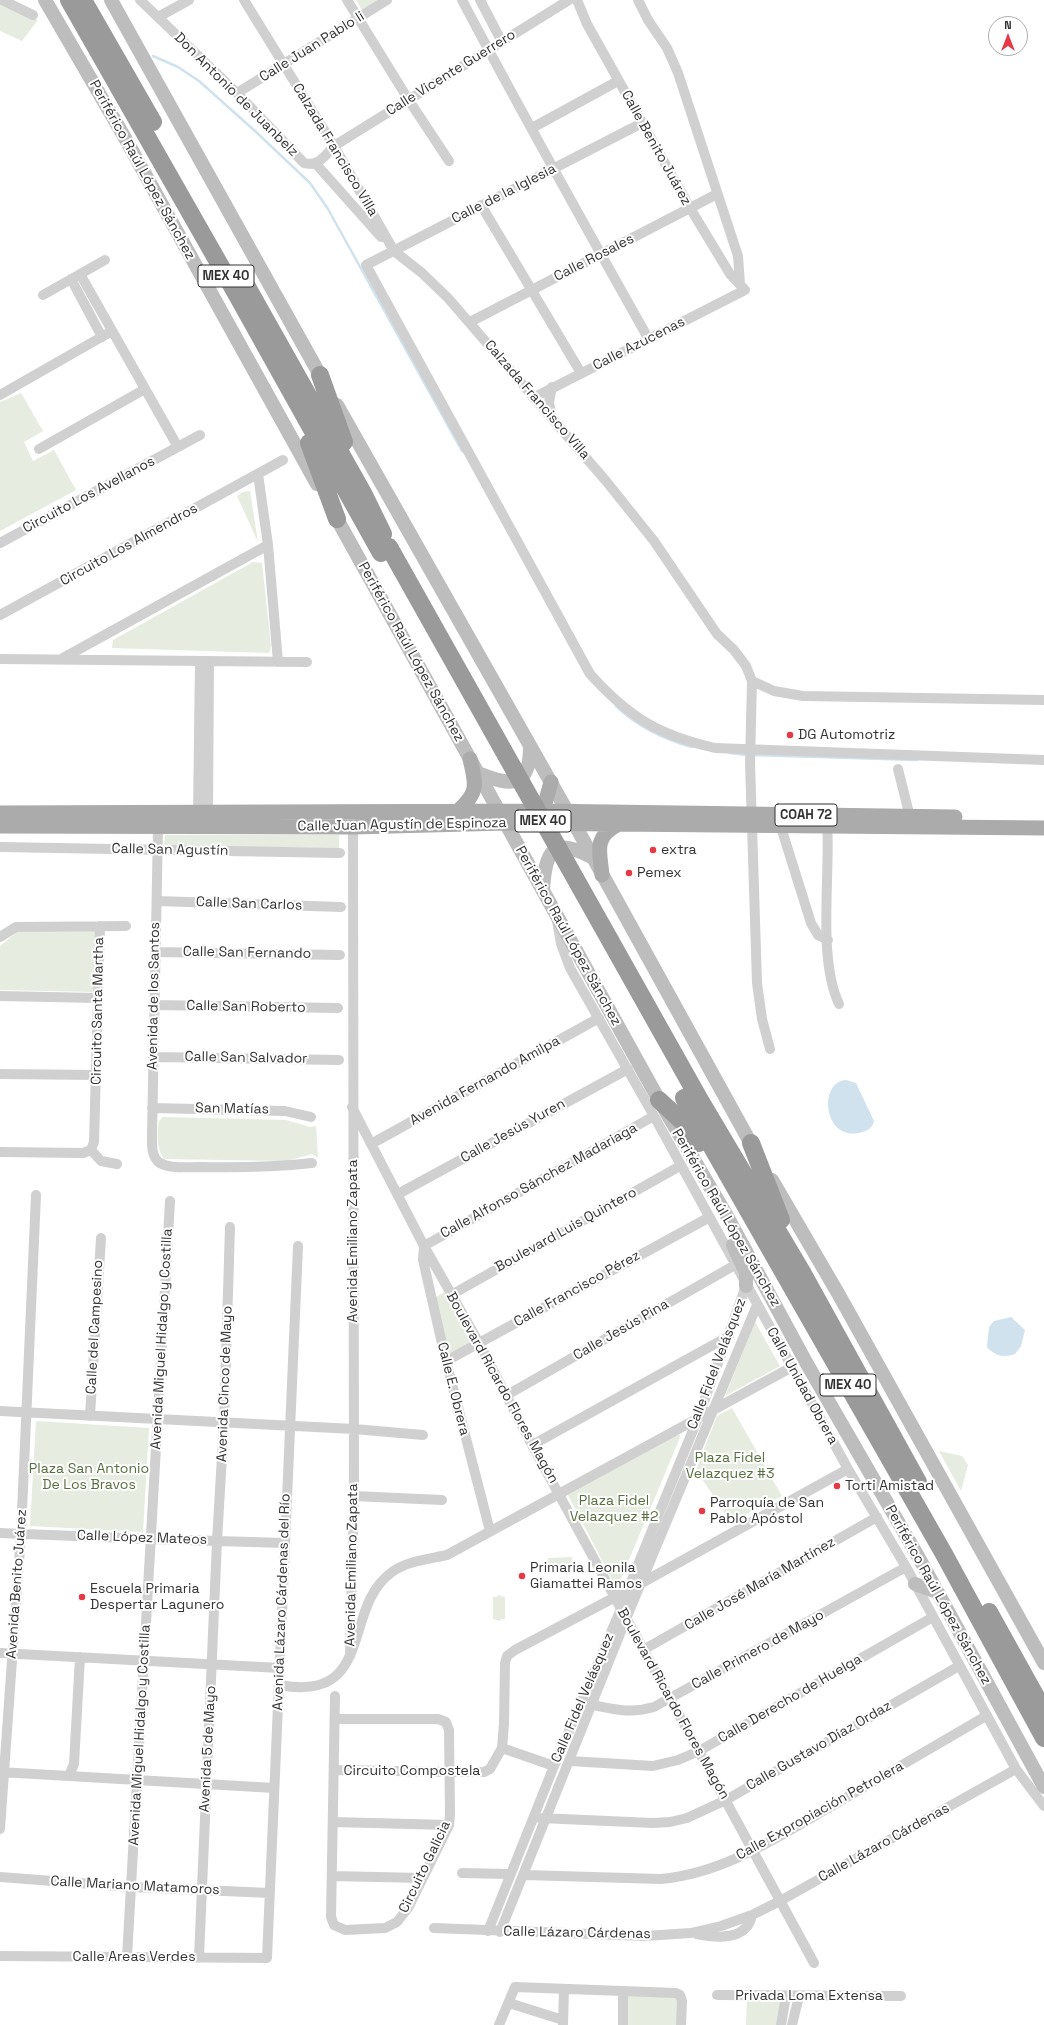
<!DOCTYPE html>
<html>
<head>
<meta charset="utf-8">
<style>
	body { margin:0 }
	#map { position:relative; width:1044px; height:2025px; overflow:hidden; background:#fff; font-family:"Space Grotesk",sans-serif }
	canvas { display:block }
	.north { position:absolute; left:988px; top:16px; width:40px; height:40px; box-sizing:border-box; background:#fff; border:1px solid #adadad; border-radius:50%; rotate:0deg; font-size:11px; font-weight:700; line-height:16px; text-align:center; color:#333 }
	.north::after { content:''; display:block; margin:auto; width:14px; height:18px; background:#e63946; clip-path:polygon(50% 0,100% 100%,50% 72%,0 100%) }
</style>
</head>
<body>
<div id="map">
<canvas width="1044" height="2025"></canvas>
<div class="north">N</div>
</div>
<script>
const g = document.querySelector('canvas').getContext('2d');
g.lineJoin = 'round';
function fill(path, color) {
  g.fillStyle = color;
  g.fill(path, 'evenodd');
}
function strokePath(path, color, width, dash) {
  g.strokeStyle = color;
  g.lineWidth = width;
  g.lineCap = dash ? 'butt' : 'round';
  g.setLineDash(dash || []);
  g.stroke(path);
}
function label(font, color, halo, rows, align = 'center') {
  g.font = font + ' "Space Grotesk",sans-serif';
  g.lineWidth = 4;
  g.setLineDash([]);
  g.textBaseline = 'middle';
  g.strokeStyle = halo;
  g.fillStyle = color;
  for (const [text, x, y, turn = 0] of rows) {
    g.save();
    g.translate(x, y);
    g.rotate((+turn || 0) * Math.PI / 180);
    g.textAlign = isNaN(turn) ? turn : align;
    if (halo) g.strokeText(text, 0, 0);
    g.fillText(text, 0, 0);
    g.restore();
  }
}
fill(new Path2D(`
	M356,0H378L362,10Z
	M0,3L38,20L22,41L0,31Z
	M21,393L43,431L24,442L33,461L54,450L76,490L0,531V402Z
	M250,491L258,542L237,496L243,492Z
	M253,562L262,563L271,646L269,653L112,648L113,640Z
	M165,835H339V848L164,846Z
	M18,931H95V992L0,990V946Z
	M163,1117L286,1120L310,1127L316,1126L318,1158L312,1154L287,1161L164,1159C156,1147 157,1135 159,1121Z
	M444,1292L472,1341L448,1354L433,1299Z
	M755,1322L780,1366L725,1396Z
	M732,1408L782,1496L731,1522L696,1470L717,1416Z
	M36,1421L149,1428L143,1532L30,1526Z
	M677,1435H680L679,1440L618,1586L615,1585L568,1495Z
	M939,1451L962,1456L968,1465L961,1491Z
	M572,1557V1571L547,1572L548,1558Z
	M498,1595L505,1597V1619H501L500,1621L493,1619V1597H497Z
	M625,1995L679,1997L680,2025H625Z
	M747,1997L784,1998L780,2025H746Z`), '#e6ecdf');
fill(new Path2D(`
	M846,1080L856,1083L874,1121C872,1128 869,1130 862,1132C824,1144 817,1082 846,1080Z
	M1011,1317L1025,1330L1021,1346L1015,1354C1004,1358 995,1356 987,1347L989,1327L994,1321Z`), '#cfe2ee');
strokePath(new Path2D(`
	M153,56L178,67L199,81L255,131L310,183L328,209L462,451
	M616,706C638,727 663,739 692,747
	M730,753L747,755
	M752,755L917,760`), '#cfe2ee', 2.5);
strokePath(new Path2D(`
	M2,0L33,15
	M140,0L237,93L304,163C318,167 325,156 334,146L569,0
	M244,0L334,146L394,251L422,273L448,298L606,481L654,541L717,634L734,650L746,666L752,681L750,763L757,983L762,1019L770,1049
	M347,0L408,99L449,161
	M462,0C522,114 585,226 648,338
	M480,0L502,42
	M638,0L648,20L667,48L678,73L738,256L740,284
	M158,17L189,0
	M237,93L387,0
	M642,123L366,265L590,674C629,717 658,735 715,748L1044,760
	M532,128L618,81
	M316,164L381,237
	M481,205L581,373
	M80,274L178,447
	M71,279L102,337
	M43,295L105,260
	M470,322L717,194
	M0,395L112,331
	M533,398L745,290L730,274L690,208L587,24L577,0
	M552,419L549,402L552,387
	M39,449L145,389
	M258,474L268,545L278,662
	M0,543L200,435
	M0,615L283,460
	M63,658L268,545
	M0,659L307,662
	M752,681L774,691L803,696L1044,700
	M898,769L911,821
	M198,813L200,661
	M208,813L209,661
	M827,820C831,874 817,957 839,1004
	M779,821L811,923L818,935L828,940
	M158,828L152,1135C152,1145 151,1157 160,1163C171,1169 187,1167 199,1167C237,1168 274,1167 312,1163
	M0,847L340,853
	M157,901L341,907
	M557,921L561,944L570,968L654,1116L848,1469L906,1567L1016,1769L1044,1806
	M0,937L16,927L126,926
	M155,952L340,955
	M0,996L98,998
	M154,1005L338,1008
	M153,1057L339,1060
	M0,1074L96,1075
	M352,1107L424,1246L479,1343L532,1445L814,1963
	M152,1108L285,1111L311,1117
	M371,1144L599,1018
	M91,1150L101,1161L117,1164
	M0,1152L83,1153L91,1150L94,1142L100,926
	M398,1194L628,1069
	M451,1295L680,1166
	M446,1361L708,1218
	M507,1395L735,1265
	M0,1411L354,1429L423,1435
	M90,1416L101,1238
	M532,1445L729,1336
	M354,1496L442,1500
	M490,1531L446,1361L423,1260L424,1246L654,1116
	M0,1533L150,1539L285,1543
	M638,1585L848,1469
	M643,1650L877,1517
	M0,1653L280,1668
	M350,1656L354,1496L353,827
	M279,1685C376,1703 341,1608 392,1572C407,1561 429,1559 447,1555L792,1367
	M588,1704C611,1709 630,1714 654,1707L906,1567
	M335,1719H438L446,1722L449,1730L450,1815L449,1825L408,1908L397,1922L385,1928L345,1930L334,1925L331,1917L335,1696
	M502,1748L554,1766
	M570,1761L653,1766L678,1760L699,1751L933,1617
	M334,1770L450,1772H484L490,1769L502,1748L504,1724L505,1663L507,1656L515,1650L621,1594
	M0,1772L274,1788
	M69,1776L74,1764L80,1657
	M540,1818L653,1823L670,1822L687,1818L726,1800L959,1666
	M333,1822L449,1825
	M0,1829L21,1534L36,1195
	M462,1873L509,1874
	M524,1875L661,1879C726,1873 781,1835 837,1803C887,1774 937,1745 986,1716
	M332,1876L422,1878
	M0,1877L131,1887L270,1893
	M434,1928L645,1936L691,1933L721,1926L752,1915L780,1901L1016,1769
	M488,1931L554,1766L621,1609L635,1572L698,1418L746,1286
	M500,1932L626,1619L757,1305
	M697,1934C716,1938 747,1941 752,1915
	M0,1956L267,1958L298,1246
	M127,1957L170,1201
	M199,1957L217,1541L224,1422L230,1227
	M717,1995L901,1996
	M509,2003L563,2020
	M499,2025L515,1987L676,1993L680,1995L682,2001L681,2025
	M563,2025L564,1989
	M623,2025V1991
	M781,2025L786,1996
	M792,2025L799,1996`), '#d0d0d0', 10);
strokePath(new Path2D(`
	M45,0L125,138L317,484
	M111,0L325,384
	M337,405L575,825L755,1151
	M332,510L659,1100L727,1216L807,1364L919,1558L1044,1787
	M478,773C512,787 530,788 530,746
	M543,891C545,851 553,835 593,858
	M772,1180L839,1295L1044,1663
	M733,1245L746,1273V1286
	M915,1584L937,1592`), '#bdbdbd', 14);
strokePath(new Path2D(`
	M458,811C479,792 476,785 470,759
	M540,811L546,800L551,782
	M0,813L540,811L955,817
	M0,826L353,827L506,823L1044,828
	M602,875C600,852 593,838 617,825`), '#ababab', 15);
strokePath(new Path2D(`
	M69,0L237,295L381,553
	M83,0L153,122
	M242,278L364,495L383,534
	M320,375L344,442
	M309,443L337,519
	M697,1095L802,1272L918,1482
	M684,1098L944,1554L1044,1738
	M659,1100L685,1124L699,1143
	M751,1143L781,1220
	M989,1612L1044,1711`), '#9a9a9a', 18);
strokePath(new Path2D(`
	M389,547L697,1095`), '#9a9a9a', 18);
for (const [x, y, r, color] of [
	[790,735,4,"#e63946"],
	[653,850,4,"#e63946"],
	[629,873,4,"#e63946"],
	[837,1486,4,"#e63946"],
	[702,1511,4,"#e63946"],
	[522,1576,4,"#e63946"],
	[82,1597,4,"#e63946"]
]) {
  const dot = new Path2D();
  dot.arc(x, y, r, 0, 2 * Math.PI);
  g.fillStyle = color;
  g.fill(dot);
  strokePath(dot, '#fff', 1.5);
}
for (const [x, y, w] of [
	[226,276,56],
	[806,815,62],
	[543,821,56],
	[848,1385,56]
]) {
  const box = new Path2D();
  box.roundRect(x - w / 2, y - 11, w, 22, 3);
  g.fillStyle = '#fff';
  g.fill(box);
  strokePath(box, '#333', 1);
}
label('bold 13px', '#333', null, [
	["MEX 40",226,276],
	["COAH 72",806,815],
	["MEX 40",543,821],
	["MEX 40",848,1385]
]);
label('14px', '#333', '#fff', [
	["Calle Juan Pablo Ii",312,47,-32],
	["Calle Vicente Guerrero",451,73,-32],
	["Don Antonio de Juanbelz",236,95,45],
	["Calle Benito Juárez",656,148,61],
	["Calzada Francisco Villa",335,150,59],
	["Periférico Raúl López Sánchez",142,170,61],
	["Calle de la Iglesia",504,194,-27],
	["Calle Rosales",594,258,-27],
	["Calle Azucenas",639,344,-27],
	["Calzada Francisco Villa",537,400,49],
	["Circuito Los Avellanos",89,495,-28],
	["Circuito Los Almendros",129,545,-29],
	["Periférico Raúl López Sánchez",411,652,61],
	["Calle Juan Agustín de Espinoza",402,825,-1],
	["Calle San Agustín",170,850,1],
	["Calle San Carlos",249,904,2],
	["Periférico Raúl López Sánchez",568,936,61],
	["Calle San Fernando",247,953,1],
	["Avenida de los Santos",154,996,-89],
	["Calle San Roberto",246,1007,1],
	["Circuito Santa Martha",98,1011,-89],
	["Calle San Salvador",246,1058,1],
	["Avenida Fernando Amilpa",485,1081,-29],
	["San Matías",232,1109,1],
	["Calle Jesús Yuren",513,1131,-29],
	["Calle Alfonso Sánchez Madariaga",539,1181,-29],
	["Periférico Raúl López Sánchez",726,1218,60],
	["Boulevard Luis Quintero",566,1230,-29],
	["Avenida Emiliano Zapata",353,1241,-90],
	["Calle Francisco Pérez",577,1289,-29],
	["Calle del Campesino",95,1327,-87],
	["Calle Jesús Pina",621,1330,-30],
	["Avenida Miguel Hidalgo y Costilla",162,1339,-87],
	["Calle Fidel Velásquez",717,1364,-69],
	["Avenida Cinco de Mayo",225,1384,-88],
	["Calle Unidad Obrera",802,1386,61],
	["Boulevard Ricardo Flores Magón",502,1388,61],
	["Calle E. Obrera",453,1389,76],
	["Calle López Mateos",142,1538,2],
	["Avenida Emiliano Zapata",352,1565,-89],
	["Avenida Benito Juárez",17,1584,-86],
	["Calle José María Martínez",760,1584,-30],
	["Periférico Raúl López Sánchez",938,1595,61],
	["Avenida Lázaro Cárdenas del Río",282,1602,-88],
	["Calle Primero de Mayo",758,1650,-29],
	["Calle Fidel Velásquez",583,1698,-67],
	["Calle Derecho de Huelga",790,1699,-30],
	["Boulevard Ricardo Flores Magón",673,1704,61],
	["Avenida Miguel Hidalgo y Costilla",140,1735,-87],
	["Calle Gustavo Díaz Ordaz",819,1746,-30],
	["Avenida 5 de Mayo",208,1749,-87],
	["Circuito Compostela",412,1771],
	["Calle Expropiación Petrolera",820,1811,-29],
	["Calle Lázaro Cárdenas",884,1843,-29],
	["Circuito Galicia",425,1867,-64],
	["Calle Mariano Matamoros",135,1886,3],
	["Calle Lázaro Cárdenas",577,1933,1],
	["Calle Areas Verdes",134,1957],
	["Privada Loma Extensa",809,1996]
]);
label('14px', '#333', '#fff', [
	["DG Automotriz",798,735],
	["extra",661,850],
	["Pemex",637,873],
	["Torti Amistad",845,1486],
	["Parroquía de San",710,1503],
	["Pablo Apóstol",710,1519],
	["Primaria Leonila",530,1568],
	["Giamattei Ramos",530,1584],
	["Escuela Primaria",90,1589],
	["Despertar Lagunero",90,1605]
], 'left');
label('14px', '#56703f', '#fff', [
	["Plaza Fidel",730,1458],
	["Velazquez #3",730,1474],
	["Plaza San Antonio",89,1469],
	["De Los Bravos",89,1485],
	["Plaza Fidel",614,1501],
	["Velazquez #2",614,1517]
]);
</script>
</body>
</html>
